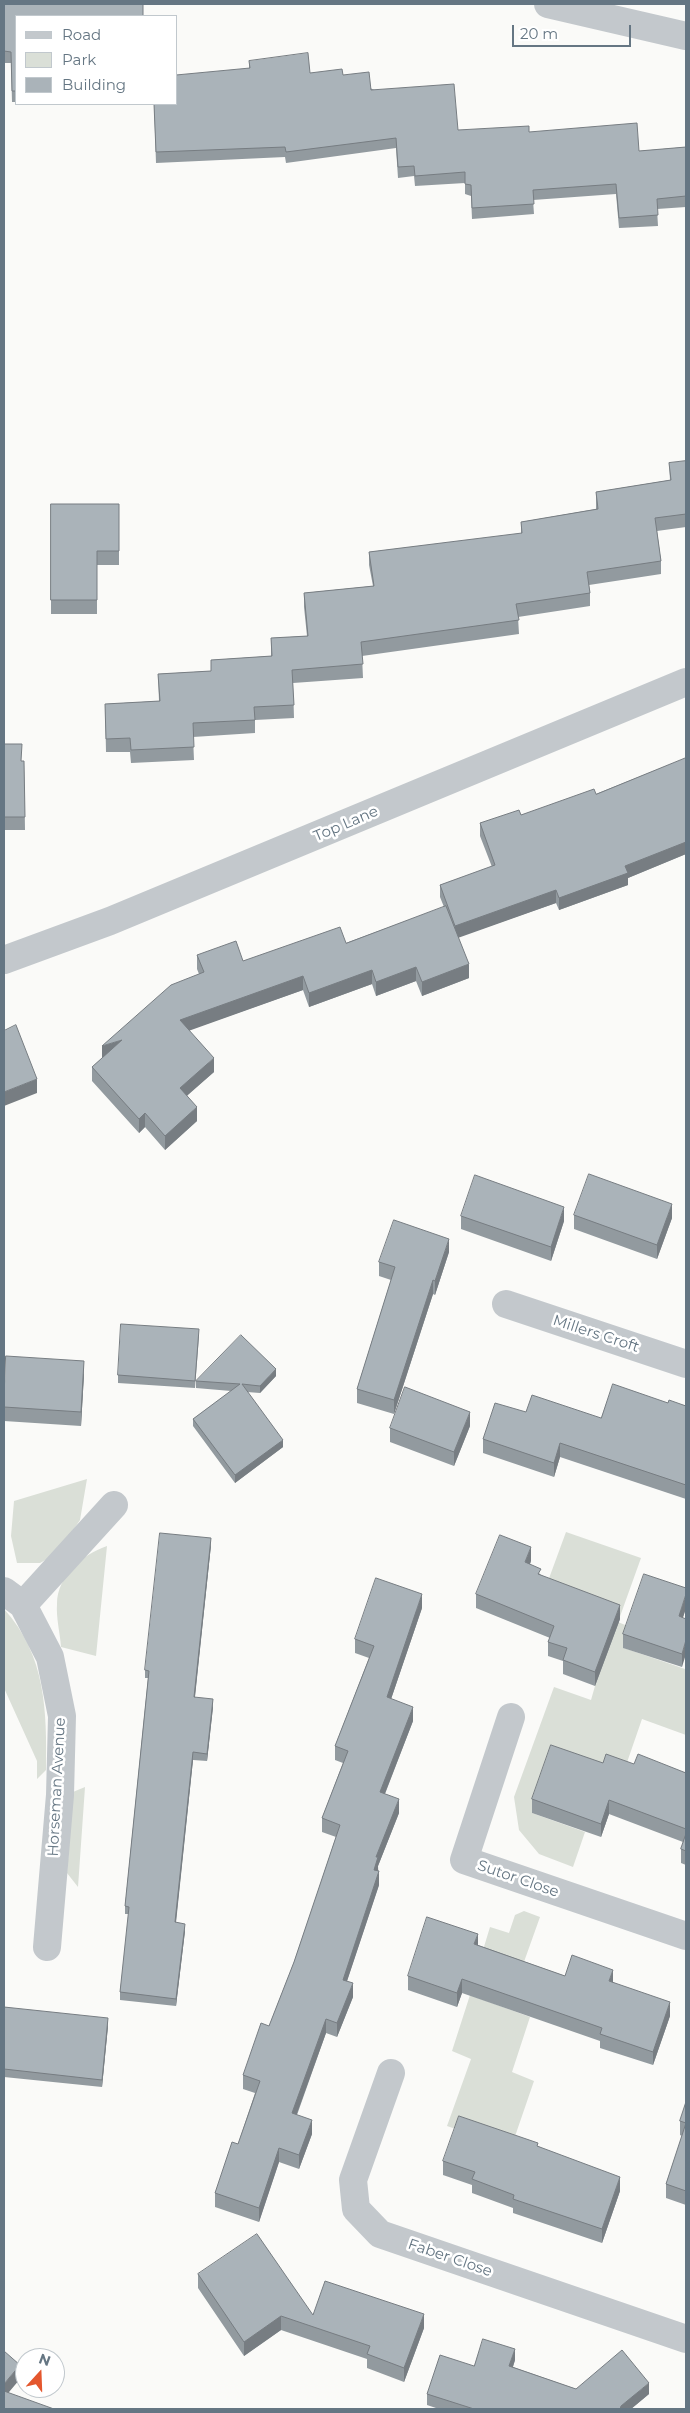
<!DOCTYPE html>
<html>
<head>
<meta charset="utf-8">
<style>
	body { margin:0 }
	#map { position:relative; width:690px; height:2413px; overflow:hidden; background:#fafaf8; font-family:Montserrat,sans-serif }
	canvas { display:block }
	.frame { position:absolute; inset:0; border:5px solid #657683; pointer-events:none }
	.legend { position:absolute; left:15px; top:15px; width:162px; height:90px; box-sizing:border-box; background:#fff; border:1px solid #c1c8cd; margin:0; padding:6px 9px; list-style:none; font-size:15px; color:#657683 }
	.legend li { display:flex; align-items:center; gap:10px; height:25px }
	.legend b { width:25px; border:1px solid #c1c8cd }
	.north { position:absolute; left:15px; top:2348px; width:50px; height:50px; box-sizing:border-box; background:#fff; border:1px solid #c1c8cd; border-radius:50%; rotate:20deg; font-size:14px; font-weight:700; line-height:20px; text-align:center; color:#657683 }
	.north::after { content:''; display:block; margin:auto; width:18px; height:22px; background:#e4572e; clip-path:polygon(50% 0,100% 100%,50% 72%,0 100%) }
	.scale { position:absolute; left:512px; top:25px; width:119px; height:22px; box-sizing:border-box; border:2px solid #657683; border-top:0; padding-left:6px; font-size:15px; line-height:18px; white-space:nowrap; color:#657683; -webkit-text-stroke:4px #fff; paint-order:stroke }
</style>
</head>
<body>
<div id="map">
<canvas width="690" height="2413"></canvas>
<div class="frame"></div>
<ul class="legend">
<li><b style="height:6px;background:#c3c8cc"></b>Road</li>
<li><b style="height:14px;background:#dadfd7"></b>Park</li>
<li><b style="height:14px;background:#aab3b9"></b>Building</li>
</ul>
<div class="north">N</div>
<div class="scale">20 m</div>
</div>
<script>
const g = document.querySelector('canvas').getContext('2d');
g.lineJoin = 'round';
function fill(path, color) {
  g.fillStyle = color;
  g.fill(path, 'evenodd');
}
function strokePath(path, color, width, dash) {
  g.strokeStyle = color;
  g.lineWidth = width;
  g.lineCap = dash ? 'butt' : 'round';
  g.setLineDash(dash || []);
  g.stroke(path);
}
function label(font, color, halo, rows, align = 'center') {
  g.font = font + ' Montserrat,sans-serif';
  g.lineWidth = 5;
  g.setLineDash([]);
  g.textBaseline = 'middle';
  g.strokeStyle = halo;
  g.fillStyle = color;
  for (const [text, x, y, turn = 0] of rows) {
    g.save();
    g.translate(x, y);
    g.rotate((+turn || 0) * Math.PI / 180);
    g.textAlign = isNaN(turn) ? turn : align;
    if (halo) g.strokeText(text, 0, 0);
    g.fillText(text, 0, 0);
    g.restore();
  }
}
fill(new Path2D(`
	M87,1479L80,1520L74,1529L49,1558L40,1563H17L11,1536L14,1501Z
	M566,1532L641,1558L618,1622L630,1627L624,1648L685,1669L686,1667V1735L642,1719L623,1774L532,1813L585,1832L573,1867L539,1854L519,1830L514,1797L554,1687L591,1700L595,1686L544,1592Z
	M107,1546L96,1656L61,1647C60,1633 56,1618 57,1604C57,1576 83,1554 107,1546Z
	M4,1609C46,1655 47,1712 46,1770L37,1779V1761L4,1688Z
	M85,1787L78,1887L67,1873L73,1792Z
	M524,1911L540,1917L520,1973L480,1960L490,1927L509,1933L515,1915Z
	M470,1995L530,2017L512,2072L534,2081L511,2148L447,2126L471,2059L452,2051Z`), '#dadfd7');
strokePath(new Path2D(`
	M548,4L686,36
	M506,1304L686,1364
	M4,1591L23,1605L50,1657L62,1716L60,1795L47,1947
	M23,1605L114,1505
	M511,1717L464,1860L686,1936
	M391,2073L353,2180L356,2209L380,2234L686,2339`), '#c3c8cc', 28);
strokePath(new Path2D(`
	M4,960L110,921L686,682`), '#c3c8cc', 28);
fill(new Path2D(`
	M4,4L16,16V102H12L11,63H4Z
	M249,61L310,73L343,75L458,130L529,132L639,151L686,147V207L657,209L658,226L619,228L616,194L533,200L534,214L472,219L471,196L465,194V183L415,186L414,176L398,178L396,148L286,163L285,157L156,163L154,104L249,68Z
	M686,461V527L657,531L661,561V574L589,585L590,593V606L518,617L519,634L362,656L363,678L293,683L294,718L255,720V733L193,737L194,760L131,763L130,752H106L105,704L159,701L158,674L211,671V660L271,656V638L307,636L304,607V593L373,586L369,565V552L521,534V522L596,509V492L670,480L669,463Z
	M51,504H119V565H97V614H51Z
	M4,744L21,761H24L25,830H4Z
	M686,758V854L628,878V885L559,910L556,903L458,937L469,978L422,996L416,981L376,996L372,984L309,1007L303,990L189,1030L214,1072L187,1095L197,1121L165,1150L145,1127L139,1133L92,1081V1067L199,974L197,969V955L243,961L346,943L444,907L440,897V885L492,867L480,836V823L521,815L596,794Z
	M574,1215L672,1218L657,1259L574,1229Z
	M461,1216L564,1221L551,1261L461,1229Z
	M449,1252L435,1295L433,1294L394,1414L357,1403V1389L391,1280L379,1276V1262Z
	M199,1336L195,1388L118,1383V1375Z
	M84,1374L81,1426L4,1421V1401Z
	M276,1376L260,1393L247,1392L283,1447L235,1483L193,1426V1419L231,1391L196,1388V1381Z
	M668,1403L686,1406V1499L560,1457L554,1477L483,1453V1439L526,1412L601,1418Z
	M470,1426L454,1466L390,1442V1428Z
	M211,1545L195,1697L213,1707L207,1761L193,1760L176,1923L185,1931L176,2006L120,2000V1992L129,1914H125V1906L148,1678H145V1670Z
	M531,1561L530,1564L541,1575L620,1619L595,1686L563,1674V1661L548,1656V1642L550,1638L476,1608V1594Z
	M422,1608L391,1699L413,1721L385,1794L399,1813L378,1866L379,1885L347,1981L353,1997L337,2037L326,2033L297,2115L312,2134L299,2169L279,2162L259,2222L215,2207V2193L238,2144L255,2093L243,2089V2075L269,2026L294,1962L336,1837L322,1832V1818L343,1763L335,1760V1746L369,1658L355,1653V1639Z
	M686,1608L683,1617L682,1667L623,1648V1634Z
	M603,1763L634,1764L686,1773V1865L681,1863V1849L683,1842L609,1814L601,1837L532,1813V1799Z
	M478,1945L565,1976L613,1982L670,2016L653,2065L600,2048V2041L462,1993L457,2007L408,1990V1976Z
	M4,2007L108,2026L102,2087L4,2077Z
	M686,2102V2205L666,2198V2184L682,2136L680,2135V2121Z
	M538,2146L620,2191L602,2243L513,2213V2208L472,2193V2185L443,2175V2161Z
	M198,2274L313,2315L424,2328L404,2382L367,2368V2359L281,2330L244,2356L198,2288Z
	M515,2360L513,2367L576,2389L649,2394L631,2409H439L427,2405V2394L474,2366Z`), '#929a9f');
fill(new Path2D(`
	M686,842V854L628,878V885L559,910V898L625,866Z
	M556,890V903L455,939V926Z
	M469,964V978L422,996V982Z
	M416,967V981L376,996V982Z
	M372,970V984L309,1007V993Z
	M303,976V990L180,1034V1020Z
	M122,1040L102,1060V1046Z
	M214,1058V1072L180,1102V1088Z
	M37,1079V1093L4,1106V1092Z
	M197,1107V1121L165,1150V1136Z
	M145,1113V1127L139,1133V1119Z
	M672,1204V1218L657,1259V1245Z
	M564,1207V1221L551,1261V1247Z
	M449,1239V1252L435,1295V1281Z
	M433,1280V1294L394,1414V1400Z
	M84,1361V1374L81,1426V1412Z
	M276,1369V1376L260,1393V1386Z
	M470,1412V1426L454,1466V1452Z
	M283,1440V1447L235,1483V1475Z
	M560,1443V1457L554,1477V1463Z
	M211,1538V1545L194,1705V1697Z
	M531,1547V1561L525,1576V1562Z
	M422,1594V1608L387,1711V1697Z
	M686,1594V1608L679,1630V1616Z
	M620,1605V1619L595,1686V1672Z
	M686,1640V1654L682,1667V1654Z
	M213,1699V1707L207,1761V1754Z
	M413,1707V1721L380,1806V1792Z
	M193,1752V1760L175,1930V1922Z
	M399,1799V1813L378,1866V1871L374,1870L376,1857Z
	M609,1800V1814L601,1837V1824Z
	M379,1871V1885L343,1993V1980Z
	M185,1924V1931L176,2006V1999Z
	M478,1934V1948L474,1944Z
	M613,1970V1984L609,1981Z
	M462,1979V1993L457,2007V1993Z
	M353,1983V1997L337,2037V2023Z
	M670,2002V2016L653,2065V2052Z
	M108,2018V2026L102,2087V2080Z
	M326,2019V2033L292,2127V2113Z
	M312,2120V2134L299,2169V2155Z
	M279,2148V2162L259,2222V2208Z
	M620,2177V2191L602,2243V2229Z
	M424,2314V2328L404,2382V2368Z
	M281,2316V2330L244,2356V2342Z
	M515,2349V2360L509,2378V2366Z
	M20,2365V2379L4,2398V2384Z
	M649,2383V2394L631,2409H620L621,2406Z`), '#777d82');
const building = new Path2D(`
	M4,4H143V16H16V91H12L11,52L4,51Z
	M308,53L310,73L342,69L343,75L369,72L371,90L454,84L458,130L529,126V132L637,123L639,151L686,147V196L657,199L658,215L619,218L616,184L533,190L534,204L472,208L471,185L465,184V172L415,176L414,166L398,167L396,138L286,152L285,147L156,152L154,104H176V75L250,68L249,61Z
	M686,461V514L655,518L661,561L587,572L590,593L516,604L519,620L361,642L363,664L292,670L294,705L254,707L255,720L193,723L194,747L131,750L130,738L106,739L105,704L160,701L158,674L211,671V660L272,656L271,638L308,636L304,593L374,586L369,552L522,533L521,522L598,509L596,492L671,480L669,463Z
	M51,504H119V551H97V600H51Z
	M4,744H22L21,761H24L25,817H4Z
	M686,758V842L625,866L628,873L559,898L556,890L455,926L440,885L495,865L480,823L519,810L521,815L594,789L596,794Z
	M446,906L469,964L422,982L416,967L376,982L372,970L309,993L303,976L180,1020L214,1058L180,1088L197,1107L165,1136L145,1113L139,1119L92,1067L122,1040L102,1046L171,985L204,972L197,955L236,941L243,961L340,927L346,943Z
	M16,1025L37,1079L4,1092V1031Z
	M589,1174L672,1204L657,1245L574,1215Z
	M475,1175L564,1207L551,1247L461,1216Z
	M394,1220L449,1239L435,1281L433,1280L394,1400L357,1389L395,1267L379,1262Z
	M121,1324L199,1329L195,1381L118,1375Z
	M241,1335L276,1369L260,1386L242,1384L283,1440L235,1475L193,1419L240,1384L196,1381Z
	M6,1356L84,1361L81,1412L4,1407Z
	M613,1384L668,1403L669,1400L686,1406V1485L560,1443L554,1463L483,1439L495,1403L526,1412L532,1395L601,1418Z
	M405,1387L470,1412L454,1452L390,1428Z
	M160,1533L211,1538L194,1697L213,1699L207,1754L193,1752L175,1922L185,1924L176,1999L120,1992L129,1907L125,1906L149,1671L145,1670Z
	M500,1535L531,1547L525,1562L541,1569L538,1574L620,1605L595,1672L563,1660L567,1648L548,1642L554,1626L476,1594Z
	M644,1574L686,1588V1594L679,1616L686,1619V1640L682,1654L623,1634Z
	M376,1578L422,1594L387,1697L413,1707L380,1792L399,1799L376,1857H378L374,1870L379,1871L343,1980L353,1983L337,2023L326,2019L292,2113L312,2120L299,2155L279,2148L259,2208L215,2193L232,2142L238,2144L260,2081L243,2075L261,2023L269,2026L294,1962L340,1825L322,1818L348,1751L335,1746L374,1646L355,1639Z
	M551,1745L603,1763L606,1754L634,1764L638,1754L686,1773V1829L609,1800L601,1824L532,1799Z
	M686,1834V1851L681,1849Z
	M427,1917L478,1934L474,1944L565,1976L572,1955L613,1970L609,1981L670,2002L653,2052L600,2034L602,2028L462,1979L457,1993L408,1976Z
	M4,2007L108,2018L102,2080L4,2069Z
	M686,2102V2191L666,2184L686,2123L680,2121Z
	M459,2116L538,2143L537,2146L620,2177L602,2229L513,2199L514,2195L472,2179L475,2172L443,2161Z
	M257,2234L313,2315L325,2281L424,2314L404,2368L367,2354L370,2346L281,2316L244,2342L198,2274Z
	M483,2339L515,2349L509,2366L576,2389L622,2350L649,2383L621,2406L620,2409H474L427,2394L440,2355L474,2366Z
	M4,2351L20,2365L4,2384Z
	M4,2391L54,2409H4Z`);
fill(building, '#aab3b9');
strokePath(building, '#777d82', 1);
label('15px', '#657683', '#fff', [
	["Top Lane",346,824,-23],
	["Millers Croft",596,1334,18],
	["Horseman Avenue",57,1787,-87],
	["Sutor Close",518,1879,19],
	["Faber Close",450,2258,19]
]);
</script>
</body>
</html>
